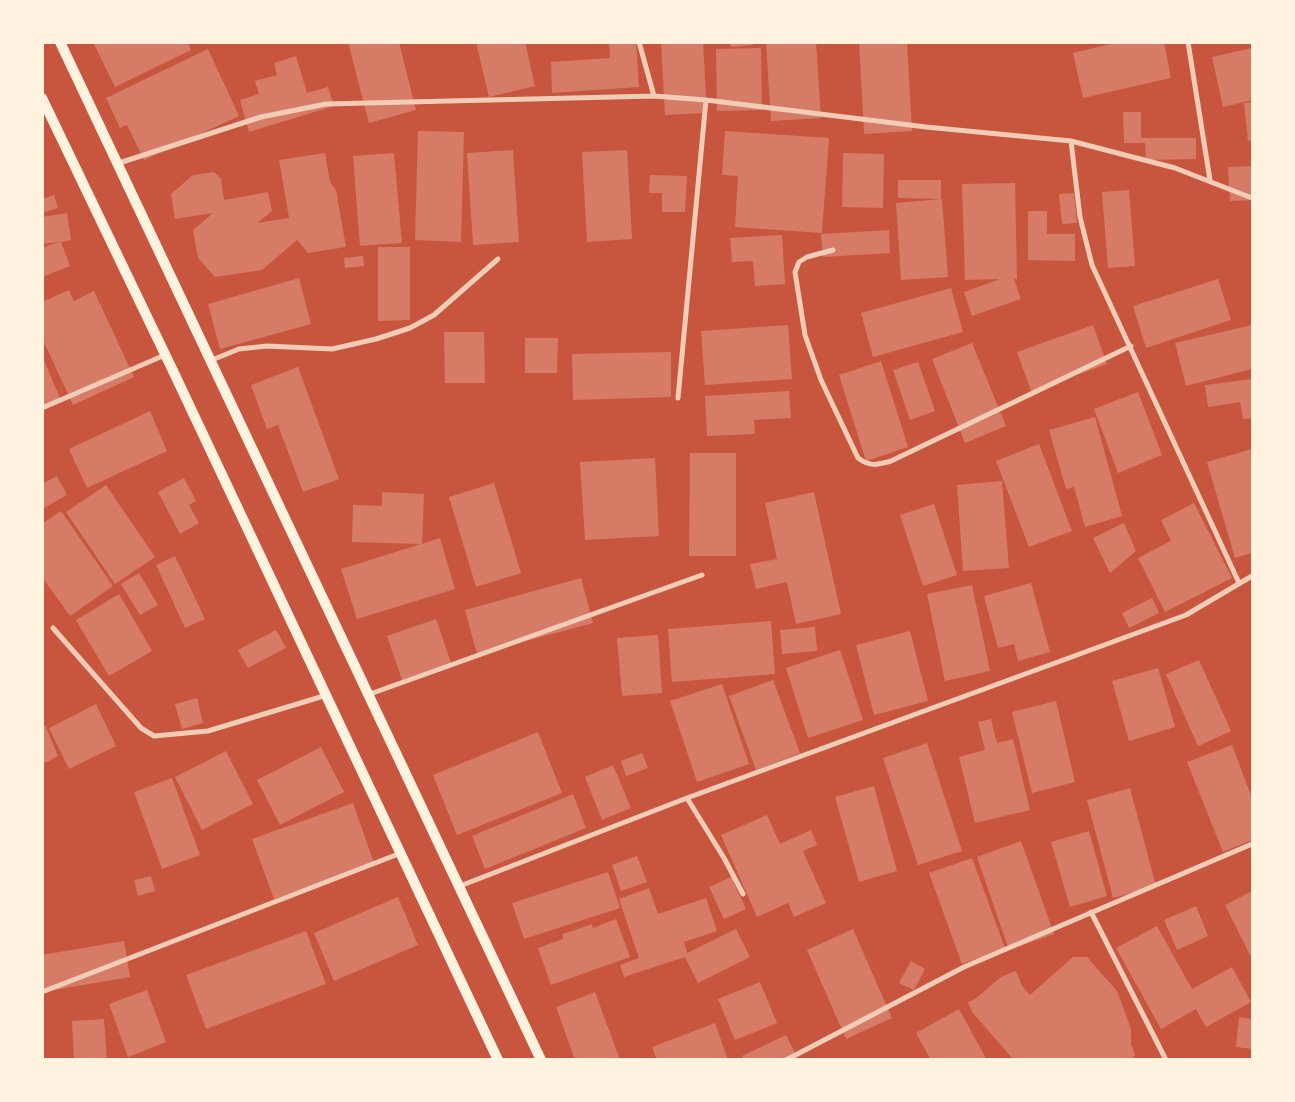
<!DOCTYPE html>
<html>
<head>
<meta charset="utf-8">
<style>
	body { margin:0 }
	#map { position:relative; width:1295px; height:1102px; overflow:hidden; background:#c8553d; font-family:Arial,sans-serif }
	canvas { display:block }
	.frame { position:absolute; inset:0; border:44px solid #fff3e0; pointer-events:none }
</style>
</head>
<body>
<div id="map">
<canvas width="1295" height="1102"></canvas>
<div class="frame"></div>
</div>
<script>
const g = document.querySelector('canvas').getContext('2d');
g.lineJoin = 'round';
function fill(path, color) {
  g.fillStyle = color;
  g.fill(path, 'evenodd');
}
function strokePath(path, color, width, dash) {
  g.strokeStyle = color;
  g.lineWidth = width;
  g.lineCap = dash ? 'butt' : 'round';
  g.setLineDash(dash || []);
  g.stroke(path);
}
fill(new Path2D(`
	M98,42H188L191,50L115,87L94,44Z
	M348,42H399L416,110L369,123Z
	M476,42H525L535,86L489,97Z
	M609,42H636L639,87L552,93L551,62L610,58Z
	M661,42H703L707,113L665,115Z
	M730,42H753V45L731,47Z
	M766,42H816L821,118L771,121Z
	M859,42H907L912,131L864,134Z
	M1119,42H1164L1171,78L1083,98L1073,53Z
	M761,48L762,110L717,111L716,49Z
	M1252,48V100L1223,107L1212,57Z
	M208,49L239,116L144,160L127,125L120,128L106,98Z
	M296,56L307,93L328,87L334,106L249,132L240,100L259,94L255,81L277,75L274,63Z
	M1252,102V140L1248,141L1244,103Z
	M1123,112H1141V138H1196V159L1146,160L1145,143H1124Z
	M418,131L464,132L461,242L415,240Z
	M725,131L829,138L822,233L735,227L738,176L722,175Z
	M513,150L519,242L473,245L467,153Z
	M627,150L632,239L587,242L582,152Z
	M325,153L330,182L336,190L346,247L308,253L297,240L262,270L215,277L198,258L193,230L213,213L175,219L171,194L193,175L214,172L221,179L224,200L268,192L272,211L257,223L289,218L279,160Z
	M394,153L402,243L360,246L353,156Z
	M843,153L884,154L883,208L842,207Z
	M1252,166V200L1230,201L1228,167Z
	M650,175L687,176L685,212H662V193H649Z
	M898,180H941V199L898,198Z
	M1015,183L1017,279H1014L1021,299L972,316L964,292L1000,279L965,280L962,184Z
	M1129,190L1135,266L1108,268L1102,192Z
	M1074,193L1077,223L1062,224L1059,194Z
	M54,195L58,208L42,213V199Z
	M942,199L948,277L901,280L896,203Z
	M1028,211H1047V234H1075V261L1028,260Z
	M67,213L71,240L61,242L70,266L42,277V248L59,242L42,244V217Z
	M889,230L890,253L823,257L821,234Z
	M782,235L785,284L755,286L753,261L732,262L730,238Z
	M378,247H410V320L378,321Z
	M363,256L364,266L345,268L344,258Z
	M299,278L311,324L220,349L208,304Z
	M1218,279L1231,320L1146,348L1133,306Z
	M951,288L963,332L873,357L861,313Z
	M69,290L74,301L94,291L134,377L73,405L42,338V302Z
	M788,325L792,379L705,385L701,331Z
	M1093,325L1107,364L1031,391L1017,352Z
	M1252,325V369L1186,386L1175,343Z
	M444,332H484L485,383H445Z
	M525,338H558L557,373H525Z
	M972,343L1006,426L965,443L932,359Z
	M671,352V397L573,400L572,354Z
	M43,358L60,398L43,406Z
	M881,361L908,447L866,461L839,375Z
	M918,362L935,411L910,420L893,370Z
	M298,367L339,479L303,492L278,425L267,429L251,385Z
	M1252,379V418L1243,419L1240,402L1208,407L1205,385Z
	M789,391L791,418L754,420L755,434L707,436L705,396Z
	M1138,392L1162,455L1118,473L1094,409Z
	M150,411L167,451L87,488L69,449Z
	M1095,417L1122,516L1085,527L1074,487L1066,489L1049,430Z
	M1039,444L1072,531L1029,547L996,461Z
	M1252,449V553L1235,558L1207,462Z
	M690,453H736V556H689Z
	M655,458L659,536L585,540L580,462Z
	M57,476L67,495L42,509V484Z
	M184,478L196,501L189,505L199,523L180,534L158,492Z
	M1002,481L1009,568L963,571L957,485Z
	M494,483L521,573L476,587L449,497Z
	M106,485L155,557L115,584L66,512Z
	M382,492L424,494L422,544L440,538L455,589L357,619L341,569L421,544L352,542L353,505L382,506Z
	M814,492L841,614L796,624L787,582L756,589L750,564L777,559L765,503Z
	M1194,503L1232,578L1165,612L1138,558L1171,541L1161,520Z
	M934,504L957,575L923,586L900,515Z
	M61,511L113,586L70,616L42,577V524Z
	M1124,523L1136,551L1110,573L1093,538Z
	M175,556L205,619L185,628L156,565Z
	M139,573L158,605L140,615L121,584Z
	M581,578L593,623L477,654L465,610Z
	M1031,583L1050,652L1018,661L1014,644L998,648L984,596Z
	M972,585L990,671L945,681L927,594Z
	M119,594L152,651L109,676L76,620Z
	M1152,598L1159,613L1129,628L1122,613Z
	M436,619L451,663L402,680L387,636Z
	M771,621L775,674L672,682L668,629Z
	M815,627L817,651L782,654L780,630Z
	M276,630L286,648L248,668L238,650Z
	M910,631L928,701L874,715L856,645Z
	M658,635L662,693L622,696L617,638Z
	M840,650L863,720L808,738L786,668Z
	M1199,660L1231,731L1198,746L1166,674Z
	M1158,668L1175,727L1129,741L1112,681Z
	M773,680L800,753L756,770L729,696Z
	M722,684L749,764L697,782L670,701Z
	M197,698L203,723L182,729L175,704Z
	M1056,701L1075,782L1032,793L1012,712Z
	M96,704L116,746L69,769L49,728Z
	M991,719L997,743L1013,739L1030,810L975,823L959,757L985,750L978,722Z
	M45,725L58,756L45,763L42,757V726Z
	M538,732L562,793L457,835L433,775Z
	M927,743L962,851L918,865L883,758Z
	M1232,745L1252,798V840L1223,852L1187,762Z
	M321,747L344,792L280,825L257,780Z
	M226,751L253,804L202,830L175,777Z
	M642,753L648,768L626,776L621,761Z
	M613,765L631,808L602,820L585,777Z
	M172,778L200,855L162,869L134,792Z
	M874,786L897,871L859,882L835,797Z
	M1130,788L1156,886L1113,898L1087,800Z
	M573,794L586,828L485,869L472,836Z
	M353,803L374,863L274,899L252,839Z
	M767,815L780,844L811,830L817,845L803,851L826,903L794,917L788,903L757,917L721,835Z
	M1089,831L1107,896L1070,907L1051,842Z
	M1021,841L1054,934L1009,950L977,857Z
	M637,856L647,882L621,891L612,865Z
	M972,858L1005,948L962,964L929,873Z
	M608,872L620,908L524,939L512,903Z
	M151,876L155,891L138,896L134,880Z
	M731,877L746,909L724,919L709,887Z
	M649,888L658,914L706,898L717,931L684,942L687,953L736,929L750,957L698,983L685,957L624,977L620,965L639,958L619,899Z
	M1252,891V959L1225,905Z
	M398,897L418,945L334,981L314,933Z
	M1196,906L1208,936L1177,950L1164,920Z
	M616,919L630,957L551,985L538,948L563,939V934L592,924L593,928Z
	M1157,926L1192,989L1232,967L1251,1002L1206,1027L1196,1009L1161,1029L1116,948Z
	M853,929L892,1018L846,1039L807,950Z
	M306,931L326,984L206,1029L186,975Z
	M124,941L130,977L42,992V955Z
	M1073,957H1087L1117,991L1131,1029V1044L1135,1055L1132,1060L1013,1059L972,1012L968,1002L975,999L1001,977L1016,971L1022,986L1030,995Z
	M911,961L925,969L914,990L899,983Z
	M760,982L777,1023L735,1040L718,999Z
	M147,990L166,1042L128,1057L109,1004Z
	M595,992L620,1060H575L556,1007Z
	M959,1009L987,1060H931L916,1033Z
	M1239,1017L1252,1019V1049L1236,1047Z
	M104,1019L107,1060H74L72,1021Z
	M715,1023L728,1060H651L656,1058L652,1047Z
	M786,1035L796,1055L786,1060H744L742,1056Z`), '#d67c66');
strokePath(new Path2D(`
	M639,42L654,96
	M1188,42L1210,180
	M1071,141L1080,217L1092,265L1239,583
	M116,164L261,117L326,104L654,96L706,100L926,127L1071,141L1175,168L1252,198
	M833,250L807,257L799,262L795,272L805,335L821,380L858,458C870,467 877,465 891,461L1131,346
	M212,360L239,349L267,346L332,349L376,339L410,328L434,315L498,259
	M678,398L706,100
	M42,408L165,355
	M53,628L141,728L154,736L208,731L327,695
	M370,694L702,575
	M687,798L724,858L743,894
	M460,886L687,798L1186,615L1252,576
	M1091,912L1166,1060
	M42,992L401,853
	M786,1060L964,967L1252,844`), '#f1ccb7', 5);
strokePath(new Path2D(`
	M60,42L541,1060
	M42,98L175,375L498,1060`), '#fff3e0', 10);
</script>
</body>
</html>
